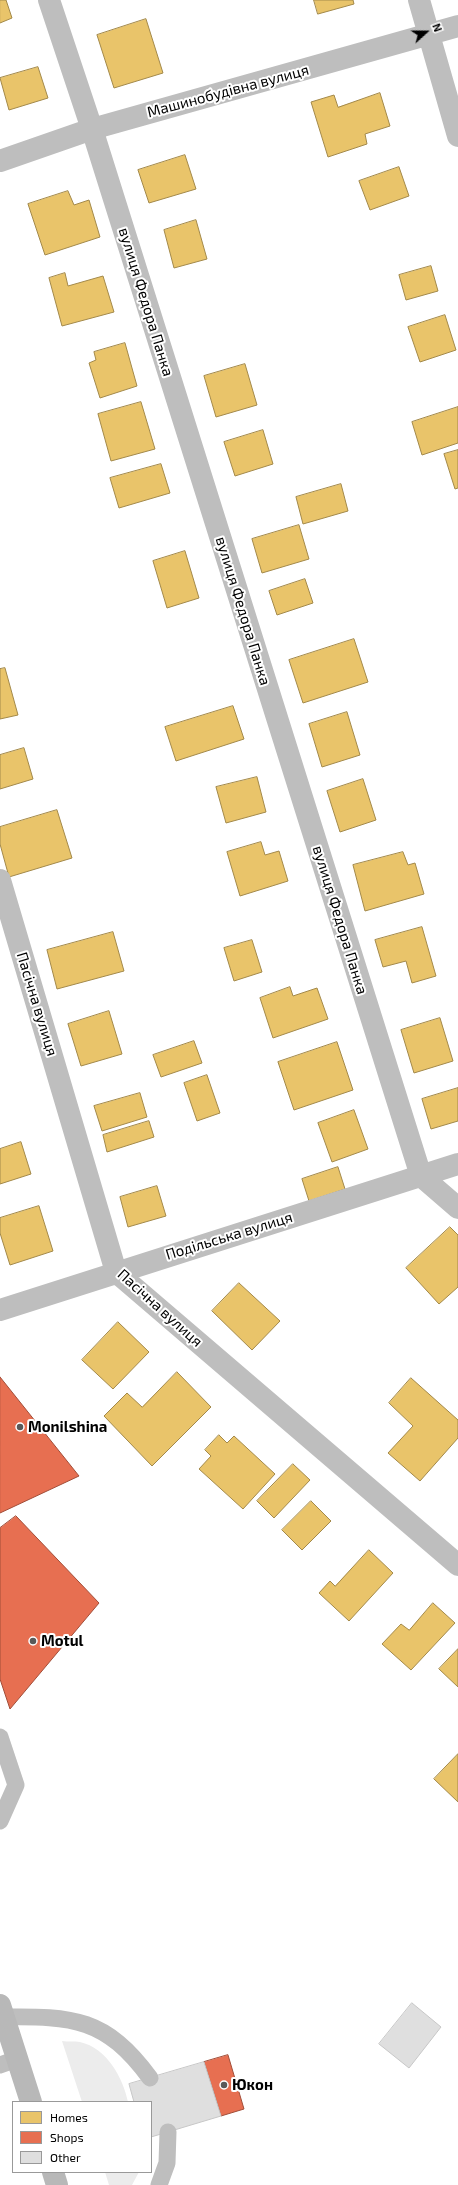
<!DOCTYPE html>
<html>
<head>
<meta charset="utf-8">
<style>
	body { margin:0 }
	#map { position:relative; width:458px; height:2185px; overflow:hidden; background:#fff; font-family:"Exo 2",sans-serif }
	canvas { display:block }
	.legend { position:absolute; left:12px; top:2101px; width:140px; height:72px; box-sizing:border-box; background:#fff; border:1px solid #999; margin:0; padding:5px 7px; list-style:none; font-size:12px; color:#000 }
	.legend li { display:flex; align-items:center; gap:8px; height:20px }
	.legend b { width:20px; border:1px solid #999 }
	.north { position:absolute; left:406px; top:12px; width:40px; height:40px; -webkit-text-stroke:3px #fff; paint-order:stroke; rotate:69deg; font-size:11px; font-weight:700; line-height:16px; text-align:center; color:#000 }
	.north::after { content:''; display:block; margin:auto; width:14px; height:18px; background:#000; clip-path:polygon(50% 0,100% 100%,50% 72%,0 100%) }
</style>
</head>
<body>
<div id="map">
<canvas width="458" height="2185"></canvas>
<ul class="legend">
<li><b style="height:11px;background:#e9c46a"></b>Homes</li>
<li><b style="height:11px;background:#e76f51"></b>Shops</li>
<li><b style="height:11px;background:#dfdfdf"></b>Other</li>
</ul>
<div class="north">N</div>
</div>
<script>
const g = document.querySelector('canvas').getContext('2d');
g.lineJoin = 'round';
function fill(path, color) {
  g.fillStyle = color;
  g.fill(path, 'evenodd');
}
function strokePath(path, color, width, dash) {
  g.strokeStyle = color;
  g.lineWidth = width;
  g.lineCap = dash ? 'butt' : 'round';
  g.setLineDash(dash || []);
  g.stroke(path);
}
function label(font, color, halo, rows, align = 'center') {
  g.font = font + ' "Exo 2",sans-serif';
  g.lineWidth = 4;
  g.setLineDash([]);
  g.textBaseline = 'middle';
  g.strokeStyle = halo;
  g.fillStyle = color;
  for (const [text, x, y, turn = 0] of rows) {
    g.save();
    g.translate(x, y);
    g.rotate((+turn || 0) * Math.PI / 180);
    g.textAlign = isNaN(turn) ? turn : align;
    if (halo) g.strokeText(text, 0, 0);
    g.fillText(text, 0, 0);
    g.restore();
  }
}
fill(new Path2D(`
	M62,2041C68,2042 75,2041 80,2042C107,2048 123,2078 128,2102H82Z
	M105,2172H139L132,2185H109Z`), '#ececec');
const homes = new Path2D(`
	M0,0H6L12,18L0,23Z
	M314,0H353L354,4L318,14Z
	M146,19L163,73L114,88L97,35Z
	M38,67L48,98L9,110L0,78Z
	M380,93L390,126L365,134L367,144L328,157L311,102L334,95L338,107Z
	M185,155L196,189L149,203L138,170Z
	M399,167L409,196L370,210L359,181Z
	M68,191L74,205L89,200L100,237L45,255L28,204Z
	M196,220L207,259L174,268L164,230Z
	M431,266L438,291L406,300L399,275Z
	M65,273L68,286L103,276L114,312L62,326L49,278Z
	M445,315L456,350L420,362L408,327Z
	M125,343L137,386L100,398L89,363L96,360L94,352Z
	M245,364L257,405L216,417L204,376Z
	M141,402L155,449L111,461L98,414Z
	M458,407V443L422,455L412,422Z
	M263,430L273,464L235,476L224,442Z
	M458,450V488L455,489L444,454Z
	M161,464L170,493L119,508L110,478Z
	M341,484L348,511L303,524L296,497Z
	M299,525L309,559L262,573L252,539Z
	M185,551L199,598L167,608L153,561Z
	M305,579L313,603L277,615L269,591Z
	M354,639L368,682L303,703L289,660Z
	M5,668L18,715L0,719V669Z
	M233,706L244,739L176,761L165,727Z
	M347,712L360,755L322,767L309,724Z
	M24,748L33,779L0,789V755Z
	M257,777L266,812L226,823L216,787Z
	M363,779L376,820L340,832L327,791Z
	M57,810L72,858L9,877L0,844V827Z
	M261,842L265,855L279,851L288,881L240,896L227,852Z
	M403,852L408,865L415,863L424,894L365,911L353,865Z
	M422,927L436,976L412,983L406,961L383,967L375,940Z
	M113,932L124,971L57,989L47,950Z
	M252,940L262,972L234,981L224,948Z
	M290,987L293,996L317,988L328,1019L273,1038L260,998Z
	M109,1011L122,1054L81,1066L68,1024Z
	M440,1018L453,1061L414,1073L401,1030Z
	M194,1041L202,1063L161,1077L153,1055Z
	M337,1042L353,1090L294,1110L278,1062Z
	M207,1075L220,1113L197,1121L184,1083Z
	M458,1088V1121L431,1129L422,1099Z
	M140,1093L147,1117L102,1131L94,1106Z
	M354,1110L368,1149L332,1162L318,1123Z
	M149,1121L154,1137L107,1152L103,1135Z
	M21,1142L31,1174L0,1184V1149Z
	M338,1167L345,1189L309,1201L302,1179Z
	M157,1186L166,1216L128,1227L120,1197Z
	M39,1206L53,1251L10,1265L0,1233V1218Z
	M450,1227L458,1235V1287L439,1304L406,1268Z
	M239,1283L280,1321L252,1350L212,1311Z
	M118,1322L149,1352L113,1389L82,1360Z
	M177,1372L211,1407L152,1466L104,1416L127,1393L142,1407Z
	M411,1378L458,1420V1438L420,1481L388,1453L413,1426L389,1403Z
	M219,1435L227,1443L234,1436L275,1474L243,1509L199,1469L211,1456L205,1450Z
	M293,1464L310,1480L274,1518L257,1501Z
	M311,1501L331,1521L302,1550L282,1530Z
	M369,1550L393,1573L349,1621L319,1593L330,1581L335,1586Z
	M433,1603L455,1623L411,1670L382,1644L401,1624L409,1630Z
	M458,1649V1687L439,1669Z
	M458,1754V1802L434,1779Z`);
fill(homes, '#e9c46a');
strokePath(homes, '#a3894a', 1);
const shops = new Path2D(`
	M0,1377L79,1476L0,1513Z
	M16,1516L99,1603L10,1709L0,1679V1528Z
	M228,2055L244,2109L221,2116L204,2062Z`);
fill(shops, '#e76f51');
strokePath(shops, '#a24e39', 1);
const building = new Path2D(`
	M412,2003L441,2027L409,2068L379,2044Z
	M204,2062L221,2116L151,2137V2102H134L129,2084Z`);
fill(building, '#dfdfdf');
strokePath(building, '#c7c7c7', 1);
strokePath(new Path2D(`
	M0,1737L16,1785L0,1821
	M3,2017C73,2016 106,2018 150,2078
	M0,2065L17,2059
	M159,2185L167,2163L168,2132`), '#bebebe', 17);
strokePath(new Path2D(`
	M49,0L92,129L421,1176L458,1208
	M419,0L458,136
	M0,161L92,129L458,26
	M0,880L116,1272L458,1565
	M0,1310L458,1164`), '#bebebe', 22);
strokePath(new Path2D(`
	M0,2005L31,2102
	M53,2172L57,2185`), '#b8b8b8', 22);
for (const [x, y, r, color] of [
	[20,1427,4,"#595959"],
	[33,1641,4,"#595959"],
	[224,2085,4,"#595959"]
]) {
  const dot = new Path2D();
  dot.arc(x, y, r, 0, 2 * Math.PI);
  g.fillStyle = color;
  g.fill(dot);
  strokePath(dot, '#fff', 1.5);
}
label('15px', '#000', '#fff', [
	["Машинобудівна вулиця",228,91,-15],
	["вулиця Федора Панка",146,302,73],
	["вулиця Федора Панка",243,611,73],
	["вулиця Федора Панка",340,920,73],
	["Пасічна вулиця",37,1004,73],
	["Подільська вулиця",229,1236,-17],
	["Пасічна вулиця",160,1308,42]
]);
label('bold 15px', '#000', '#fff', [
	["Monilshina",28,1427],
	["Motul",41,1641],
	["Юкон",232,2085]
], 'left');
</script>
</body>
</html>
